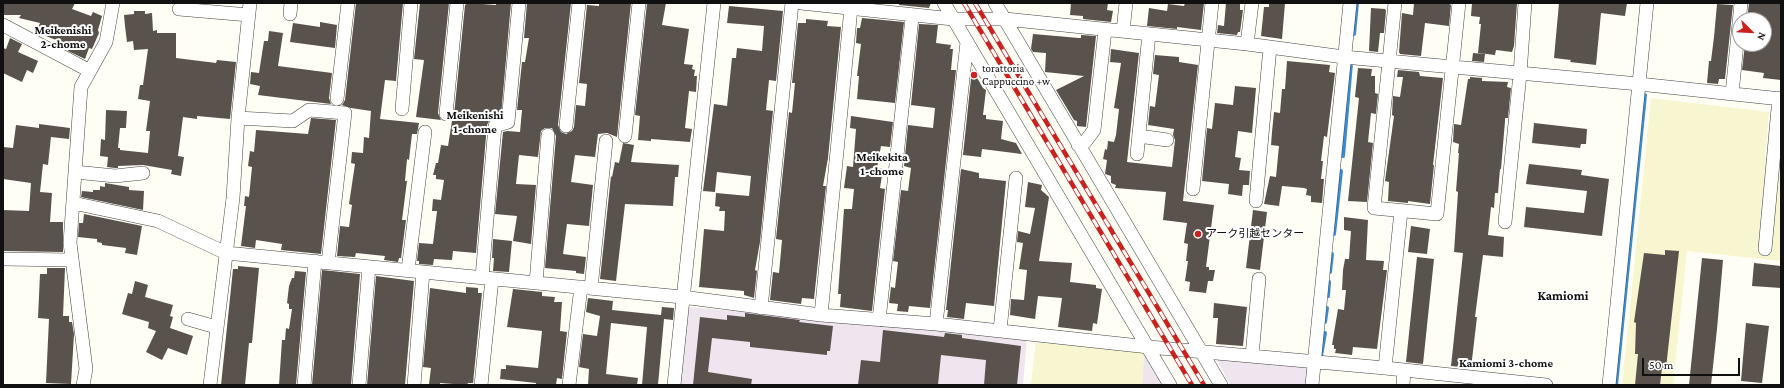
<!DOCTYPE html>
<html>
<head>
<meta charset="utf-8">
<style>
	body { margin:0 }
	#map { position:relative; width:1784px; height:388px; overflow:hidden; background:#fffef4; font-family:"Crimson Pro",serif }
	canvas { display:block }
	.frame { position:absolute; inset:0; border:4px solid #101010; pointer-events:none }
	.north { position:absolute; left:1732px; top:12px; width:40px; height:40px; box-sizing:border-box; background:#fff; border:1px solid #9f9f9f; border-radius:50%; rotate:114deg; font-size:11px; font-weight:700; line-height:16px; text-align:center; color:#101010 }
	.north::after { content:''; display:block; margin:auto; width:14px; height:18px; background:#c9221f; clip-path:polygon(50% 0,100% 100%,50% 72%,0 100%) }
	.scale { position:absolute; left:1642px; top:358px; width:98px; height:18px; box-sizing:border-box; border:2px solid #101010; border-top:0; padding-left:5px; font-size:12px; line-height:14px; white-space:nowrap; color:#101010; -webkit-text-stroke:3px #fff; paint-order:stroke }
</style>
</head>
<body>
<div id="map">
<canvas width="1784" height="388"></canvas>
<div class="frame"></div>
<div class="north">N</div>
<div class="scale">50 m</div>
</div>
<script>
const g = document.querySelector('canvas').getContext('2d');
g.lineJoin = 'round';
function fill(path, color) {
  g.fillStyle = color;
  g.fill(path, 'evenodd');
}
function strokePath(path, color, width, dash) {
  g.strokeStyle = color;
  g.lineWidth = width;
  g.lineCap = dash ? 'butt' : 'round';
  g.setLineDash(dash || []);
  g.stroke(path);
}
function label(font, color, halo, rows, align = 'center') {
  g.font = font + ' "Crimson Pro","Noto Sans JP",serif';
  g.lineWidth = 4;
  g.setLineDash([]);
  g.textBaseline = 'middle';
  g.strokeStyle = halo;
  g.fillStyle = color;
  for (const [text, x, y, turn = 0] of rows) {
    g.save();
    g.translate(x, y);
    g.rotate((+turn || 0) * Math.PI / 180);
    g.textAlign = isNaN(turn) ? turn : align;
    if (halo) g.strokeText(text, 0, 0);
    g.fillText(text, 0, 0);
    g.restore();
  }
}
fill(new Path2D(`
	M688,307L1027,337L1023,385H680Z
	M1144,353L1163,385H1142Z
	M1216,358L1309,368L1308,385H1230Z`), '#eee5ef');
fill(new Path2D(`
	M1651,98L1769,112L1765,158L1781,160V261L1687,251L1673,385H1622Z
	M1036,340L1144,353L1142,385H1031Z`), '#f7f6d1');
strokePath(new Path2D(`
	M1354,34L1357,3
	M1343,156L1351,63
	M1334,234L1341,171
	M1330,272L1332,254
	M1328,296L1329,282
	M1325,322L1327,308
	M1321,356L1325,333
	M1616,385L1645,95`), '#388cd5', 4);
fill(new Path2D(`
	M3,3H75L72,9L91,16L93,12L102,16L98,30L99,33L92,49L89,48L85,59L68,51L71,46L36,32L40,23L19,18L21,15H3Z
	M356,3H403L396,81L385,80L380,119L419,123L417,134H412L409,160L407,159L405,181H407L402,220H406L401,258H399L398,262L384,260L385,256L356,253L355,257L337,256L340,226L349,227L352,205L349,204L355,164L351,163L352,152L363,153L364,137L369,138L371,111L351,108L342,105L345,100Z
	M420,3H449L438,113L441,120L416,117L424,60L414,59Z
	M468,3L496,5V3H511L501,116L489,121L487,125L476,253L453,251L452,260L434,259L433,265L419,264V261H417L419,243L433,244L437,211H432L433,199L441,200L444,180L436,179V175H433L436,163H438L441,145L448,146L452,121H450L454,115L465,5Z
	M527,3H571L558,125L561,132L566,134L572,131L574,127L576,105L585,106L587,84L579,83L587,5L599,6V3H631L617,137L607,133L598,134L595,157L575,155L571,182L593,185L589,226L567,224L563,254L586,257L584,274L576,273V271L545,268L556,136L552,128H545L541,131L538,157L519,155L516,184L536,185L531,244L513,241L517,216L495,214L503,132L507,131L520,132L522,110H517L522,62H525L529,38H524Z
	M647,3H666L662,25L689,29L684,64L693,65L692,69L695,70L694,76H697L696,92L689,91L685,128L692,129L690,142L651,139V141L638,140L640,116L635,115Z
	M899,3H931L929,8L899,5Z
	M1071,3H1108L1107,10L1113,11L1111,22L1083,19V16L1070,15Z
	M1185,3H1204L1201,30L1177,27V29L1147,26L1149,8L1167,11L1168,4L1184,6Z
	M1226,3H1240V10H1243L1240,32H1238L1237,35L1217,33L1218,25L1224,26Z
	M1269,3H1285L1282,39L1261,36L1264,7H1269Z
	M1414,3H1448L1451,5L1449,26L1425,23L1421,56L1400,54L1399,52L1402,13L1413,15Z
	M1472,3H1517L1514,46L1512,52L1496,50L1495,55L1478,53L1481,24H1479L1480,17L1471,16Z
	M1559,3H1627L1625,16L1601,13L1596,65L1570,62L1571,60L1554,58Z
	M1749,3H1781V80L1763,78L1764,73L1742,70L1745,44H1764V20H1747Z
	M1717,4L1733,5L1725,79H1719L1718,84L1707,83L1709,61H1711L1714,37Z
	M729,6L783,11L776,81L769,80L766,110L773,111L760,242L755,270L757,271L754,298L744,295V291L699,287L704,229L724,231L725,211H719L720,207L715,206L716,193L749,196L751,176L717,172L715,192L703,191L714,104L727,106L732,58H736L737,48L762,51L764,26L727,23Z
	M1371,8L1385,9L1386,11L1384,33H1380L1378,52L1369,51Z
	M134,11H145V14L152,13L153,31L157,30V33H176V58L216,63L217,60L236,62L230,119L197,116V119L183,117L178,156L184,157L181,176L171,174L172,170L143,165L118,166V168H115L107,167L108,157L100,156L101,139L105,140L106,110L127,111L126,128H120L118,148H120V150L148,153L150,131H146L150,101L138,99L140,85H143L148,49L134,50L133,41L127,42L125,26L124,15L134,14Z
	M862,18L904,22L895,103L857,99L859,76H857L861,44L856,43L857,28H860Z
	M806,19L828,21L827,26L841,27L828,158L823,186H826L814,299L802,298L801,304L770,300L773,272L779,273L782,240L776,239L789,112L792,113L795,83H792L798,23H806Z
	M320,22L337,25L335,48L290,42L293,23L320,27Z
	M919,24L938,25L936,43L951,45L950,49H953L951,70H956L930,308L909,306L908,312L897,311L898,304L889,303L891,287L895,288L898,262L893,261L901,190L908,191L911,168L904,166L908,125L933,128L935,108L911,105Z
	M269,31L283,33L278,66L332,73L329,98L331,104L258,95L260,86L250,84L251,72L259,73L264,41H268Z
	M1033,34L1079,38H1081V35L1096,36L1086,127L1077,126V121L1074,120L1056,90L1084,76L1045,72L1046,53L1033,52L1031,49Z
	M10,38L22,44L18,52L38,61L33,73L27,70L22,82L3,73V48L6,49Z
	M1111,49L1139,53L1127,162L1172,167L1175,140L1173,135L1174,129L1148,125L1150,106L1155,107L1159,75L1153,74L1155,55L1179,57V62L1198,65L1183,201L1214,205L1206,267H1209V270H1215L1213,281H1208L1206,293L1189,291L1190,282L1185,281L1188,261H1186L1188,244L1184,243L1187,223L1163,220L1166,192L1115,188L1116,185L1111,183V176L1105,174L1107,160L1103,159L1105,149L1107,150L1108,141L1114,142L1116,135L1119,109L1114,108L1121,63L1110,62Z
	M1473,53L1485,54L1484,62L1472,61Z
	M1287,61L1330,65L1329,72L1335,73L1327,137L1324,136L1321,161H1323L1321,179H1324L1322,203L1311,202V196L1306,195L1307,189L1304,188L1282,186L1279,206L1264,204L1270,176L1276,177L1279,146L1271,145L1272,132L1274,112L1280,113L1282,89H1285Z
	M1358,68L1372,69L1371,76H1375V93L1378,94L1376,114L1371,113L1368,142L1373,143L1367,202L1348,201L1359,98L1355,97Z
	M972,69L983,88L986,90L983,115H986V119L1003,121L1001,139L1016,143L1022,154L982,149L981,157L963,155Z
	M1398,70L1419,72L1420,76L1443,78L1433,165H1434L1430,204L1408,201V203L1388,201L1389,182L1385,181L1394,116L1392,115L1393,96L1400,97L1403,77H1397Z
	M1470,77L1482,78V81L1508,82L1507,87L1511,88L1508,118H1505V121L1501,169H1500L1498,193H1495L1494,208L1491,207L1488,235L1504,237L1503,257L1483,255L1475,317H1477L1471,368L1451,366L1463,253L1454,252L1458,192L1456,191L1459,153H1458L1459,144L1453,142L1454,124L1461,125L1468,79H1470Z
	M1235,86L1256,88L1252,133L1238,131L1235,157L1241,158L1239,170L1250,171L1249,185H1243L1242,196L1228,194L1229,184L1202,181L1207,128L1212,129L1215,103L1233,105Z
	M851,116L893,122L890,147L881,146L877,168L883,169L880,188L885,189L872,311L840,307L841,294H838L844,209H852L854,189L844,188L847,166L853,167L856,129L850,128Z
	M311,118L336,120L321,254L281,250L282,244L256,240L255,248L241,246L246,206H244L245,196L249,197L252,167L248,166L250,151L254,152L256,130L308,134Z
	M1534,123L1587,129L1586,144H1581L1580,148L1532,143Z
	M39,124L70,128L69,139L51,137L48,165L43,164L40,192L52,193L50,222H63V252L3,251V210L29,211L31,183L3,179V147L13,148L16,125L39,128Z
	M623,143L634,145L631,162L679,165L678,177H675L673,206L625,204L616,281L600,279L611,176L612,177L615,162L619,163Z
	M1529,164L1582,170L1581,175L1609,179L1602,236L1524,227L1526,207L1584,213L1587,191L1526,184Z
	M961,169L979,173V178L1006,181L994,306L966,303L964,319L947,317L948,310H946Z
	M1028,182L1042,185L1041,190L1049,197L1039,261L1072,263L1070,282L1096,285V288L1102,289L1097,324L1093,323L1092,331L1058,327L1062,298L1038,296L1035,319L1010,315L1011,299L1024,300L1027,270L1019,269L1023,243L1017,242L1018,231L1030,234L1035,208L1025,207Z
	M105,183L129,187V190L144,191L143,210L81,197L82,191L93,192V190H100V186L105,187Z
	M1253,210L1267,212L1260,270L1246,268Z
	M84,214L142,226L137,255L125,253L126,248L102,245V243L97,242V239L78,237L79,223H83Z
	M1344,217L1368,220L1366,260L1384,261L1383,270H1387L1377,349L1353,347L1352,355L1335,353L1336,349H1334V345H1332L1338,309L1344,310L1346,290H1342L1343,270L1345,259H1349L1351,231L1344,230Z
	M1411,226L1430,229L1427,254L1408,252Z
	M493,239L512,241L509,272L493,271L494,258H492Z
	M1665,250L1679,251L1666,368H1662L1660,385H1635L1638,354H1635L1636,323L1634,322L1644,253L1665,255Z
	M1417,257L1434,259L1423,364L1406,362Z
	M1702,258L1723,260L1717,329L1711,385H1689Z
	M1754,263L1781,266V288L1752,286Z
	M238,266L259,268L252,343H249L245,385H221L233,269H238Z
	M47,268H65L63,316H69V322H72L74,334L71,384L46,383L49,319L38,318L40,274H47Z
	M322,270L360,274L351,385H312Z
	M295,271L306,272L296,385H279L282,340H285L286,328L289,329L292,309H289V304L287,303L289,286L292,278H294Z
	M376,276L414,281L405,385H367Z
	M135,281L148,285L145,297L173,305L170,316L173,317L170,328L193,336L187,355L168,348L162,360L146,352L156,331L148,328L149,322L122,314L128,293L132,294Z
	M466,287L478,288V293H482L473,383H468L467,385L440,383V385L429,384L431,368L423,367L430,288L466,293Z
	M513,289L542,292V296L555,297L554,302H562L560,331L567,332L562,379L557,378L556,385H536V383L500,379L501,369H506V365L538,368L542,331L507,327Z
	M588,298L613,301L612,310L661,315L662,307L674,308L673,320L664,319L658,385H642L647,327L611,323L606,374L638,378L637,385H588L589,369L579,367L583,334L597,336L600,316L586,312Z
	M1214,303L1247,307L1243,346L1216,344L1218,318H1213Z
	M745,313L800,320L799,322L833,326L830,351H827V355L750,347V342L712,338L708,372L752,379L751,385H693L700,317L727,320V315L745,317Z
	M1746,323L1769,326L1762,383L1741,381Z
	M883,330L944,337L945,333L962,335V338L1021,346L1017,385H984L986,360L941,355L938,385H858L861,360L880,362Z`), '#5a524c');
const street = new Path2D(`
	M801,3L953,19H1005L1247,44L1344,57L1639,84L1781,99
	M944,3L1170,385
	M995,3L1221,385
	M1395,3L1374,208L1437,214L1459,3
	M179,9L249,15
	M290,14L291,3
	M3,25L90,71
	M1123,31L1126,3
	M1247,44L1252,3
	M1732,94L1741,3
	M337,99L348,3
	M402,109L411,3
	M446,114L457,3
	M238,118L293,121L309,110L345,113L328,263
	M566,126L579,3
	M625,136L639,3
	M1139,136L1167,140
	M1078,145L1085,142L1094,130L1105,30
	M1137,154L1149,34
	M75,172L115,176L143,173
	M1193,189L1212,3
	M1256,201L1270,47
	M73,203L158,221L226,253L682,297L821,315L936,324L1149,347L1385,368L1401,211
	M1505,222L1520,74L1525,3
	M1765,249L1779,98
	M3,259L72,260
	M408,270L425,132
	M482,277L495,126L508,122L519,3
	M536,283L548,135
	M591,288L606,141
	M761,308L792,3
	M821,315L851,8
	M188,319L216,327
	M879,320L912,18L911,15
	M936,324L967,42
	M1000,330L1016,178
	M1252,356L1259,279
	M1385,368L1546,385
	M83,385L86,369L70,243L81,87L106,42L113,3
	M210,385L233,198L238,118L250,3
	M304,385L315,261
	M359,385L369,267
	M414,385L423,272
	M481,385L492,279
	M569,385L581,287
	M674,385L714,3
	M1312,385L1350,3
	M1403,385L1404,370
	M1609,385L1647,3`);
strokePath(street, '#434343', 14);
strokePath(street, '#fff', 13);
const rail = new Path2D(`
	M964,3L1192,385
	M975,3L1204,385`);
strokePath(rail, '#c9221f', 4.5);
strokePath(rail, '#fff', 3, [9]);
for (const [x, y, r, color] of [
	[974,75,4,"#c9221f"],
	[1198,234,4,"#c9221f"]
]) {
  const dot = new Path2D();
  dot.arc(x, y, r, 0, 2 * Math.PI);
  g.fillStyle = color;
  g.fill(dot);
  strokePath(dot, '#fff', 1.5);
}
label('11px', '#101010', '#fff', [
	["torattoria",982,69],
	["Cappuccino +w",982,82],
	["アーク引越センター",1206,234]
], 'left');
label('bold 12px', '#101010', '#fff', [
	["Meikenishi",63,30],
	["2-chome",63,44],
	["Meikenishi",475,115],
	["1-chome",475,129],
	["Meikekita",882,157],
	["1-chome",882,171],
	["Kamiomi 3-chome",1506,363]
]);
label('bold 13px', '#101010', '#fff', [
	["Kamiomi",1563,296]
]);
</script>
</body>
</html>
